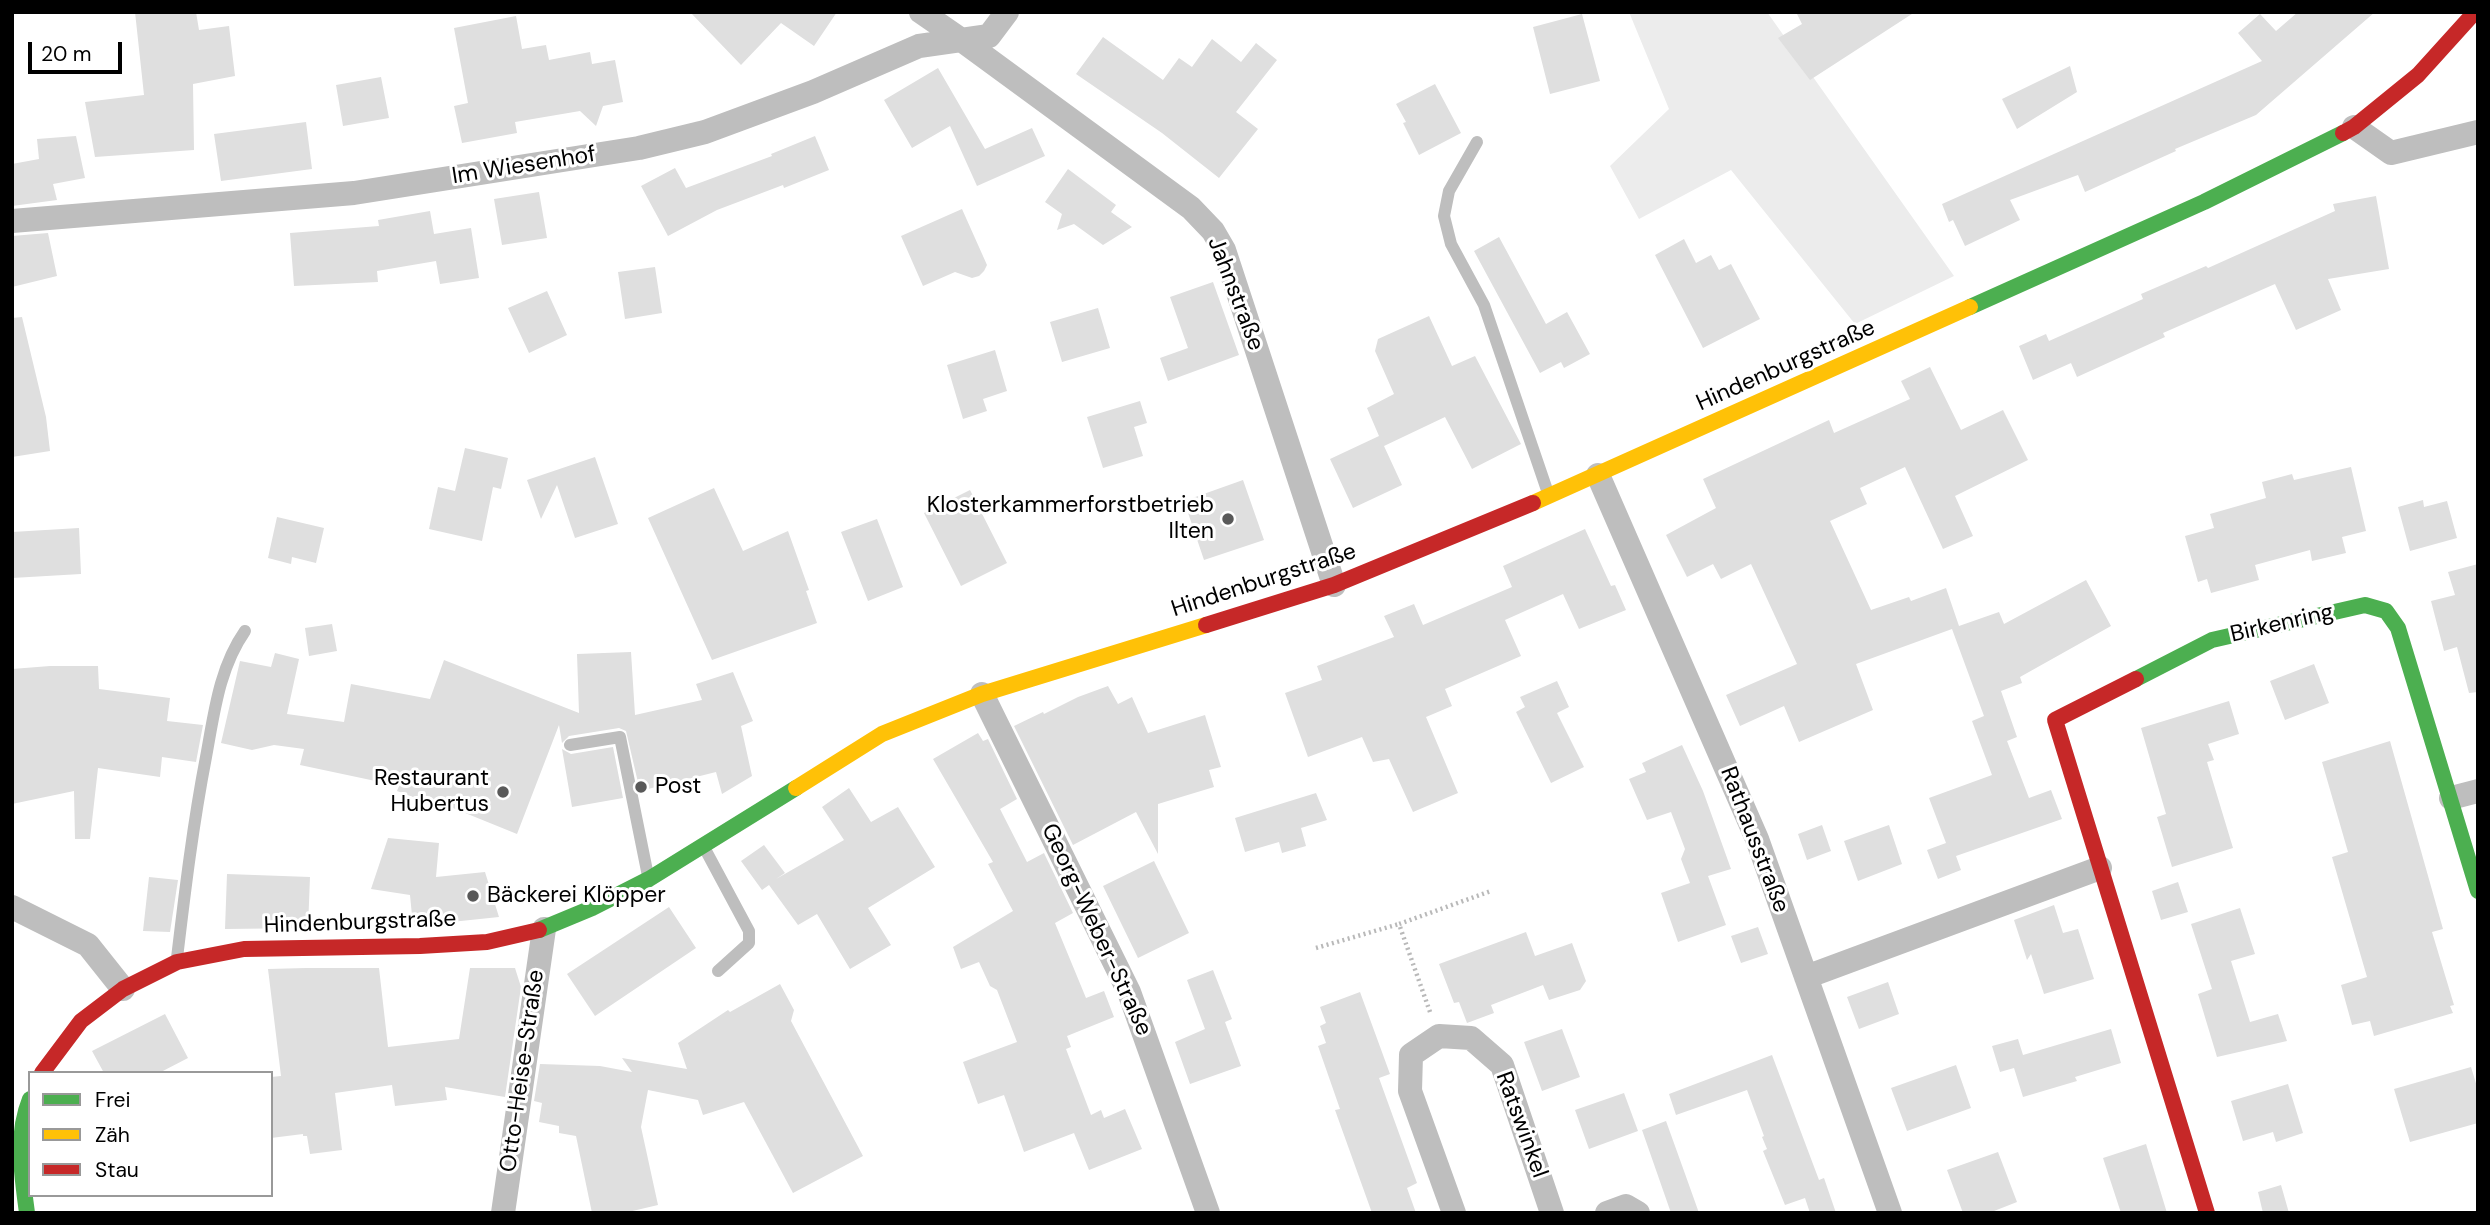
<!DOCTYPE html>
<html>
<head>
<meta charset="utf-8">
<style>
	body { margin:0 }
	#map { position:relative; width:2490px; height:1225px; overflow:hidden; background:#fff; font-family:"DM Sans",sans-serif }
	canvas { display:block }
	.frame { position:absolute; inset:0; border:14px solid #000; pointer-events:none }
	.legend { position:absolute; left:28px; top:1071px; width:245px; height:126px; box-sizing:border-box; background:#fff; border:2px solid #999; margin:0; padding:9px 12px; list-style:none; font-size:21px; color:#000 }
	.legend li { display:flex; align-items:center; gap:14px; height:35px }
	.legend b { width:35px; border:2px solid #999 }
	.scale { position:absolute; left:28px; top:42px; width:94px; height:32px; box-sizing:border-box; border:4px solid #000; border-top:0; padding-left:9px; font-size:21px; line-height:24px; white-space:nowrap; color:#000; -webkit-text-stroke:5px #fff; paint-order:stroke }
</style>
</head>
<body>
<div id="map">
<canvas width="2490" height="1225"></canvas>
<div class="frame"></div>
<ul class="legend">
<li><b style="height:9px;background:#4caf50"></b>Frei</li>
<li><b style="height:9px;background:#ffc107"></b>Zäh</li>
<li><b style="height:9px;background:#c62828"></b>Stau</li>
</ul>
<div class="scale">20 m</div>
</div>
<script>
const g = document.querySelector('canvas').getContext('2d');
g.lineJoin = 'round';
function fill(path, color) {
  g.fillStyle = color;
  g.fill(path, 'evenodd');
}
function strokePath(path, color, width, dash) {
  g.strokeStyle = color;
  g.lineWidth = width;
  g.lineCap = dash ? 'butt' : 'round';
  g.setLineDash(dash || []);
  g.stroke(path);
}
function label(font, color, halo, rows, align = 'center') {
  g.font = font + ' "DM Sans",sans-serif';
  g.lineWidth = 6;
  g.setLineDash([]);
  g.textBaseline = 'middle';
  g.strokeStyle = halo;
  g.fillStyle = color;
  for (const [text, x, y, turn = 0] of rows) {
    g.save();
    g.translate(x, y);
    g.rotate((+turn || 0) * Math.PI / 180);
    g.textAlign = isNaN(turn) ? turn : align;
    if (halo) g.strokeText(text, 0, 0);
    g.fillText(text, 0, 0);
    g.restore();
  }
}
fill(new Path2D(`
	M1629,12H1767L1954,276L1855,324L1731,170L1639,219L1610,166L1669,109Z`), '#ececec');
fill(new Path2D(`
	M135,12H196L199,30L229,26L235,76L193,84L194,150L95,157L85,102L144,95Z
	M690,12H837L814,46L781,23L741,65Z
	M1796,12H1915L1810,80L1778,38L1802,24Z
	M2298,12H2375L2256,115L2175,149L2176,151L2085,192L2078,175L2010,200L2020,220L1965,246L1953,220L1949,222L1942,204L2262,61L2238,33L2260,14L2276,31Z
	M1582,14L1600,81L1550,94L1533,27Z
	M516,16L522,49L546,45L549,60L590,52L592,64L615,60L623,102L603,106L596,126L580,111L515,122L517,133L462,143L454,106L468,103L454,28Z
	M1103,37L1163,80L1179,58L1192,67L1212,39L1241,62L1256,43L1277,60L1236,112L1258,129L1219,178L1162,133L1076,74Z
	M2070,66L2077,92L2017,129L2002,99Z
	M938,68L985,149L1032,128L1045,156L977,186L950,126L912,148L884,100Z
	M381,77L389,118L343,126L336,85Z
	M1435,84L1461,133L1419,155L1403,123L1406,122L1396,104Z
	M306,122L312,169L221,181L214,134Z
	M76,136L85,178L53,184L57,200L12,206V164L39,159L37,139Z
	M815,136L829,170L784,188L783,185L717,210L668,236L641,186L675,168L686,188L772,156L771,154Z
	M1068,169L1116,205L1111,212L1132,227L1103,245L1074,224L1057,230L1062,214L1045,202Z
	M539,192L547,238L502,245L494,199Z
	M2376,196L2389,269L2328,279L2341,310L2296,330L2275,284L2163,333L2165,337L2077,377L2071,363L2033,380L2019,346L2046,334L2049,341L2143,299L2141,294L2206,266L2208,268L2335,211L2333,204Z
	M962,209L987,265L984,271L979,276L972,278L955,272L923,286L901,236Z
	M430,211L434,234L471,228L479,278L440,284L436,261L377,271L378,282L294,286L290,233L379,226L378,220Z
	M48,233L57,276L12,287V236Z
	M1499,237L1546,324L1567,312L1590,354L1564,368L1561,362L1540,373L1474,251Z
	M1684,239L1696,263L1711,255L1719,270L1731,264L1760,319L1703,348L1655,255Z
	M655,267L662,313L625,319L618,272Z
	M1213,282L1239,355L1168,381L1160,358L1188,348L1170,297Z
	M547,291L567,335L529,353L508,308Z
	M1098,308L1110,348L1062,362L1050,322Z
	M1429,316L1452,366L1475,356L1521,444L1472,469L1445,417L1384,446L1402,485L1353,508L1330,459L1379,436L1367,408L1394,394L1375,351L1378,339Z
	M22,317L46,417L50,451L12,457V318Z
	M995,350L1007,391L983,399L987,411L963,419L947,365Z
	M1930,367L1961,430L2003,410L2028,460L1955,496L1973,536L1943,549L1905,467L1860,488L1867,504L1830,521L1871,610L1909,597L1911,601L1946,588L1959,626L1999,612L2004,624L2086,580L2111,626L2020,677L2022,683L2001,691L2017,737L2007,741L2029,798L2051,790L2062,819L1956,856L1961,870L1938,879L1927,850L1946,843L1929,798L1992,775L1972,721L1984,716L1952,629L1856,664L1873,710L1799,742L1784,706L1740,726L1726,695L1797,664L1751,564L1721,579L1713,564L1687,577L1666,535L1716,508L1703,479L1829,420L1834,433L1910,399L1901,381Z
	M1140,401L1147,423L1134,427L1143,456L1103,468L1087,417Z
	M465,448L508,458L501,489L493,487L482,541L429,529L438,487L455,491Z
	M595,457L618,524L575,538L557,485L541,519L527,480Z
	M2351,467L2366,531L2342,537L2346,553L2312,561L2310,550L2255,565L2259,580L2211,593L2207,579L2198,582L2185,536L2214,528L2210,514L2266,498L2262,482L2292,474L2294,480Z
	M1243,480L1264,540L1204,560L1184,501Z
	M714,488L743,551L788,531L809,590L806,591L817,623L712,660L648,518Z
	M970,490L1007,563L961,586L924,513Z
	M2423,500L2424,507L2447,501L2457,538L2410,551L2398,507Z
	M277,517L324,528L316,563L292,557L291,564L268,558Z
	M877,519L903,587L868,601L841,532Z
	M79,528L81,574L12,578V532Z
	M1585,529L1611,586L1615,585L1626,610L1579,629L1563,594L1505,620L1521,656L1445,689L1452,706L1426,717L1458,793L1413,812L1389,759L1373,762L1362,737L1308,757L1285,693L1322,680L1317,666L1394,637L1384,616L1414,604L1423,625L1512,587L1503,566Z
	M2478,564V692L2469,693L2457,647L2444,651L2431,601L2455,595L2448,572Z
	M332,624L337,651L309,656L305,628Z
	M631,652L635,715L702,700L696,684L733,672L753,721L741,726L752,776L722,794L716,772L640,791L626,731L619,728L569,736L562,743L559,725L517,834L443,804L442,808L397,791L399,786L300,765L304,749L274,745L252,750L221,743L240,661L271,667L275,653L299,659L287,714L344,722L351,684L430,699L444,660L579,713L577,654Z
	M2314,664L2329,703L2285,720L2270,681Z
	M50,666H98L99,689L170,698L167,721L203,725L196,762L162,757L160,777L98,768L90,839H75L74,791L12,804V669Z
	M1557,681L1569,707L1557,713L1584,767L1551,783L1516,712L1525,707L1520,697Z
	M1108,686L1118,704L1132,697L1148,733L1205,715L1221,767L1209,770L1214,787L1158,804V854L1136,812L1073,845L1014,726L1043,712L1044,714L1078,697Z
	M2229,701L2239,734L2208,744L2214,760L2207,762L2233,848L2172,867L2157,817L2166,814L2141,728Z
	M978,733L983,741L988,739L1017,799L1000,809L1027,862L1044,853L1073,913L1055,923L1086,998L1104,991L1114,1017L1067,1036L1071,1047L1066,1049L1091,1115L1101,1110L1104,1118L1125,1109L1142,1149L1089,1170L1074,1133L1024,1152L1004,1095L978,1104L963,1062L1017,1042L997,990L990,986L979,962L961,969L953,947L1013,911L988,864L993,862L933,759Z
	M2390,741L2443,929L2432,932L2454,1005L2450,1006L2453,1013L2374,1036L2370,1021L2352,1025L2341,985L2367,977L2332,857L2348,852L2322,762Z
	M1682,745L1703,791L1731,869L1708,876L1726,925L1678,942L1661,893L1690,883L1681,859L1685,849L1671,812L1647,820L1629,779L1646,772L1642,763Z
	M613,747L623,798L572,807L562,749L571,754Z
	M849,788L871,822L898,807L935,867L868,908L891,945L850,969L817,914L798,925L769,885L762,890L741,861L764,845L785,873L776,879L844,840L822,807Z
	M1316,793L1327,820L1301,828L1306,846L1282,853L1279,842L1245,852L1235,818Z
	M1822,825L1831,851L1807,860L1798,834Z
	M1889,825L1902,864L1858,881L1844,841Z
	M388,838L439,843L436,877L485,872L499,917L413,926L410,895L371,889Z
	M1154,861L1189,933L1138,958L1103,886Z
	M227,874L310,877L308,928L225,929Z
	M149,877L178,880L170,932L143,931Z
	M2178,882L2188,912L2161,920L2152,891Z
	M2054,905L2063,933L2078,929L2094,979L2044,994L2031,954L2027,960L2014,920Z
	M669,907L696,948L595,1016L567,974Z
	M2240,908L2255,954L2231,961L2250,1022L2278,1014L2287,1041L2217,1057L2198,994L2212,989L2191,924Z
	M1758,927L1768,954L1741,963L1731,936Z
	M1526,932L1535,956L1572,943L1586,981L1580,990L1549,1000L1543,985L1491,1005L1494,1013L1467,1023L1459,1002L1454,1003L1439,964Z
	M306,968H379L388,1047L459,1039L470,968H515L521,987L505,1097L445,1087L447,1100L395,1106L392,1085L335,1093L342,1150L310,1154L307,1136H303V1134L271,1138V1077L281,1076L268,969Z
	M1213,970L1232,1019L1225,1022L1241,1066L1190,1084L1175,1042L1205,1029L1187,980Z
	M1888,982L1899,1014L1859,1029L1847,997Z
	M780,984L794,1010L791,1021L863,1156L793,1193L744,1102L703,1115L698,1100L648,1090L641,1127L658,1205L624,1213H592L576,1136L559,1133V1126L539,1122L542,1103L534,1101L540,1064L600,1066L632,1072L622,1058L687,1069L678,1043L728,1010L730,1012Z
	M1360,992L1390,1074L1379,1078L1417,1183L1407,1188L1416,1213H1372L1335,1110L1340,1109L1318,1046L1326,1043L1320,1026L1326,1023L1320,1007Z
	M165,1014L188,1058L159,1073H104L92,1051Z
	M1562,1029L1580,1077L1542,1091L1524,1042Z
	M2111,1029L2121,1063L2075,1077L2077,1081L2023,1097L2014,1068L2000,1072L1992,1046L2018,1039L2023,1055Z
	M1772,1055L1819,1180L1824,1178L1836,1213H1810L1805,1198L1785,1205L1763,1151L1767,1149L1762,1137L1764,1136L1747,1090L1676,1115L1669,1094Z
	M1956,1065L1971,1108L1907,1131L1891,1088Z
	M2471,1067L2478,1090V1123L2410,1142L2394,1089Z
	M2288,1084L2303,1133L2276,1142L2273,1132L2243,1141L2231,1101Z
	M1624,1093L1638,1131L1589,1149L1575,1110Z
	M1666,1121L1684,1171L1699,1213H1671L1642,1130Z
	M2146,1144L2167,1213H2121L2103,1158Z
	M1998,1152L2017,1202L1989,1213H1963L1947,1170Z
	M2281,1185L2289,1213H2263L2258,1192Z`), '#dfdfdf');
strokePath(new Path2D(`
	M1316,948L1399,924
	M1430,1012L1399,924L1491,891`), '#b9b9b9', 4.5, [2, 3.5]);
strokePath(new Path2D(`
	M1477,142L1449,191L1444,216L1451,244L1484,305L1548,493
	M570,745L620,737L648,876
	M705,849L749,931V943L718,971
	M177,958C185,891 193,824 206,757C214,714 219,668 245,631`), '#bebebe', 12);
strokePath(new Path2D(`
	M921,12L963,41L1191,208L1213,231L1224,250L1334,585
	M2354,127L2391,153L2478,132
	M12,221L354,193L639,148L705,132L813,92L919,46L989,36L1007,12
	M1598,475L1757,839L1890,1213
	M982,694L1129,992L1208,1213
	M2451,798L2478,791
	M12,907L88,945L123,989
	M1806,977L2100,868
	M503,1213L544,929
	M1454,1213L1410,1091L1411,1055L1439,1036L1471,1038L1502,1065L1552,1213
	M1607,1213L1626,1206L1638,1213`), '#bebebe', 24);
strokePath(new Path2D(`
	M1970,307L2204,202L2343,133
	M2136,679L2212,640L2365,605L2386,611L2398,628L2478,891
	M539,930L592,908L649,879L796,788
	M27,1213C22,1174 15,1136 30,1099`), '#4caf50', 16);
strokePath(new Path2D(`
	M1533,503L1970,307
	M796,788L882,734L982,694L1206,625`), '#ffc107', 16);
strokePath(new Path2D(`
	M2343,133L2354,127L2418,75L2475,12
	M1206,625L1334,585L1533,503
	M2136,679L2055,720L2207,1213
	M42,1073L81,1021L123,989L177,962L244,949L420,946L487,942L539,930`), '#c62828', 16);
for (const [x, y, r, color] of [
	[1228,519,7,"#595959"],
	[641,787,7,"#595959"],
	[503,792,7,"#595959"],
	[473,896,7,"#595959"]
]) {
  const dot = new Path2D();
  dot.arc(x, y, r, 0, 2 * Math.PI);
  g.fillStyle = color;
  g.fill(dot);
  strokePath(dot, '#fff', 2.5);
}
label('23px', '#000', '#fff', [
	["Im Wiesenhof",524,166,-9],
	["Jahnstraße",1235,294,69],
	["Hindenburgstraße",1786,366,-24],
	["Hindenburgstraße",1264,581,-18],
	["Birkenring",2282,624,-13],
	["Rathausstraße",1754,840,69],
	["Hindenburgstraße",360,923,-2],
	["Georg-Weber-Straße",1096,930,65],
	["Otto-Heise-Straße",523,1071,-82],
	["Ratswinkel",1521,1125,70]
]);
label('23px', '#000', '#fff', [
	["Klosterkammerforstbetrieb",1214,506],
	["Ilten",1214,532],
	["Restaurant",489,779],
	["Hubertus",489,805],
	["Post",655,787,"left"],
	["Bäckerei Klöpper",487,896,"left"]
], 'right');
</script>
</body>
</html>
